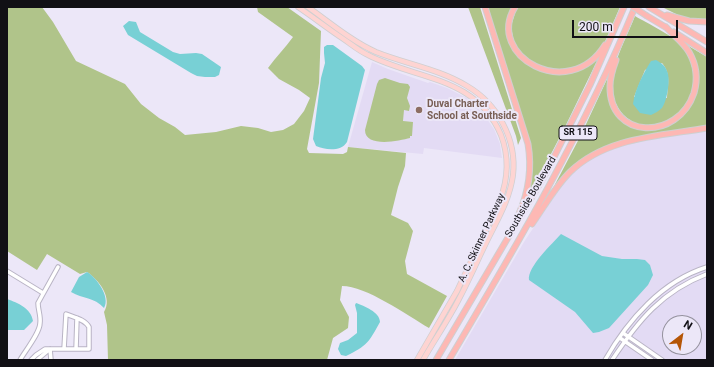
<!DOCTYPE html>
<html>
<head>
<meta charset="utf-8">
<style>
	body { margin:0 }
	#map { position:relative; width:714px; height:367px; overflow:hidden; background:#ece7f8; font-family:Roboto,sans-serif }
	canvas { display:block }
	.frame { position:absolute; inset:0; border:8px solid #111015; pointer-events:none }
	.north { position:absolute; left:662px; top:315px; width:40px; height:40px; box-sizing:border-box; background:#ece7f8; border:1px solid #94919d; border-radius:50%; rotate:31deg; font-size:11px; font-weight:700; line-height:16px; text-align:center; color:#111015 }
	.north::after { content:''; display:block; margin:auto; width:14px; height:18px; background:#b55607; clip-path:polygon(50% 0,100% 100%,50% 72%,0 100%) }
	.scale { position:absolute; left:572px; top:20px; width:106px; height:18px; box-sizing:border-box; border:2px solid #111015; border-top:0; padding-left:5px; font-size:12px; line-height:14px; white-space:nowrap; color:#111015; -webkit-text-stroke:3px #ece7f8; paint-order:stroke }
</style>
</head>
<body>
<div id="map">
<canvas width="714" height="367"></canvas>
<div class="frame"></div>
<div class="north">N</div>
<div class="scale">200 m</div>
</div>
<script>
const g = document.querySelector('canvas').getContext('2d');
g.lineJoin = 'round';
function fill(path, color) {
  g.fillStyle = color;
  g.fill(path, 'evenodd');
}
function strokePath(path, color, width, dash) {
  g.strokeStyle = color;
  g.lineWidth = width;
  g.lineCap = dash ? 'butt' : 'round';
  g.setLineDash(dash || []);
  g.stroke(path);
}
function label(font, color, halo, rows, align = 'center') {
  g.font = font + ' Roboto,sans-serif';
  g.lineWidth = 4;
  g.setLineDash([]);
  g.textBaseline = 'middle';
  g.strokeStyle = halo;
  g.fillStyle = color;
  for (const [text, x, y, turn = 0] of rows) {
    g.save();
    g.translate(x, y);
    g.rotate((+turn || 0) * Math.PI / 180);
    g.textAlign = isNaN(turn) ? turn : align;
    if (halo) g.strokeText(text, 0, 0);
    g.fillText(text, 0, 0);
    g.restore();
  }
}
fill(new Path2D(`
	M372,62L388,69L428,83L430,82L447,88L467,98L482,112L494,129L500,144L502,158L424,148L423,154L348,147Z
	M707,130V360H455L524,242L557,192L568,177L583,163L599,153L615,147L637,141ZM670,323H694V347H670Z`), '#e3dbf4');
fill(new Path2D(`
	M7,7H42L53,22L76,61L125,84L141,104L159,118L175,127L185,135L216,132L241,126L258,128L271,132L283,130L294,124L304,111L310,98L299,90L279,79L268,68C276,57 285,48 293,37L258,12L257,7H287L321,31L319,83L307,149L309,153L343,154L347,152L348,147L406,153L405,166L398,187L391,215L408,223L413,231L405,261L407,274L447,296L429,328C407,315 366,286 342,286L340,300L349,317L348,328L333,338L327,360H108L107,325L104,312C113,298 99,280 87,272L80,274L47,254L37,270L7,251Z
	M468,7H480L521,138L518,145L516,136Z
	M486,7H513L510,39C517,48 523,58 532,66C535,69 541,71 546,72C565,77 582,71 598,59L564,129L528,198L532,164Z
	M517,7H620L604,44L590,61L566,71L542,68L524,57L514,43L511,26Z
	M662,7H707V20L684,18Z
	M635,16C647,23 674,36 682,46C700,69 697,103 671,120C668,122 663,123 659,124C657,125 653,126 651,127C645,127 638,125 633,122C614,111 609,91 614,70C618,52 628,34 635,16ZM662,63C671,74 668,84 667,98L634,97L645,70Z
	M687,45L707,57V127L621,141L595,152L550,194L581,135L608,77L616,113C624,118 633,127 642,129C673,136 702,105 698,74C697,64 693,53 687,45Z
	M385,78L400,83L408,84L410,87L407,98L410,106L409,111L404,110L403,121L413,122L412,136H410V138C399,141 365,148 365,130L377,84L379,80Z`), '#b0c48a');
fill(new Path2D(`
	M129,21L136,22L140,32L173,52L180,54L196,53L202,54L221,67L219,75L215,77H205L197,76L191,73L128,35L123,26Z
	M327,45H333L362,66L365,70L347,142C341,152 325,150 316,146L313,139L321,78L325,63L324,53V47Z
	M656,60C661,63 665,65 667,71C671,79 667,101 662,108C659,111 655,113 651,115L640,113L633,104C635,89 643,74 651,61Z
	M561,234L602,256L622,259H637L645,260L650,265L653,275L648,285L609,328L599,332L593,333L575,312L529,280C527,267 553,243 561,234Z
	M87,272C96,277 111,297 104,308C94,297 83,299 71,292L79,277Z
	M7,299C18,303 31,308 33,321L24,330H7Z
	M356,303C364,306 380,312 380,322C369,342 367,346 346,356L341,355L338,349L340,343L348,340L357,333V313L355,305Z`), '#78d0d5');
const minor = new Path2D(`
	M7,271L43,293
	M623,333L662,360
	M620,338L652,360
	M50,349L51,360
	M76,349L77,318
	M20,360C25,351 40,333 40,323C41,316 38,310 38,303L58,267
	M31,360L36,355L45,349H89V327C85,319 73,317 66,314L64,349
	M37,360L50,349
	M605,360C628,320 662,281 707,267
	M612,360C638,321 662,291 707,274`);
const major = new Path2D(`
	M298,7C313,17 327,28 342,38C351,44 359,51 368,55C417,80 476,76 501,135C509,156 508,179 500,200L457,291L417,360
	M308,7C329,22 353,42 376,52C406,64 439,69 467,86C498,104 517,140 513,175C510,198 499,217 489,237C479,257 470,278 460,297C449,319 435,339 423,360`);
const highway = new Path2D(`
	M485,7L528,144C532,168 529,191 519,214
	M515,7C485,56 569,103 605,45
	M649,7L707,42
	M667,15L689,21L707,22
	M647,16L667,28
	M674,32L707,53
	M616,60C613,68 610,77 610,86C609,140 678,141 694,93C698,79 696,64 689,52C683,42 673,35 666,27
	M532,224C544,207 555,187 570,172C606,137 660,136 707,128
	M436,360L546,173L590,85L624,7
	M449,360C517,245 584,131 635,7`);
strokePath(minor, '#b9b4c5', 5.5);
strokePath(major, '#cfcfd0', 6);
strokePath(highway, '#cfcfd0', 7);
strokePath(minor, '#fff', 3.5);
strokePath(major, '#fed4d2', 4.5);
strokePath(highway, '#fdb8b4', 5);
const highwayBridge = new Path2D(`
	M633,7L647,16`);
strokePath(highwayBridge, '#cfcfd0', 7, []);
strokePath(highwayBridge, '#fdb8b4', 5);
for (const [x, y, r, color] of [
	[419,110,4,"#8d6e63"]
]) {
  const dot = new Path2D();
  dot.arc(x, y, r, 0, 2 * Math.PI);
  g.fillStyle = color;
  g.fill(dot);
  strokePath(dot, '#ece7f8', 1.5);
}
for (const [x, y, w] of [
	[578,133,38]
]) {
  const box = new Path2D();
  box.roundRect(x - w / 2, y - 7, w, 14, 3);
  g.fillStyle = '#ece7f8';
  g.fill(box);
  strokePath(box, '#111015', 1);
}
label('bold 9px', '#111015', null, [
	["SR 115",578,133]
]);
label('bold 10px', '#785e54', '#ece7f8', [
	["Duval Charter",427,104],
	["School at Southside",427,116]
], 'left');
label('10px', '#111015', '#ece7f8', [
	["Southside Boulevard",531,197,-60],
	["A. C. Skinner Parkway",482,238,-65]
]);
</script>
</body>
</html>
